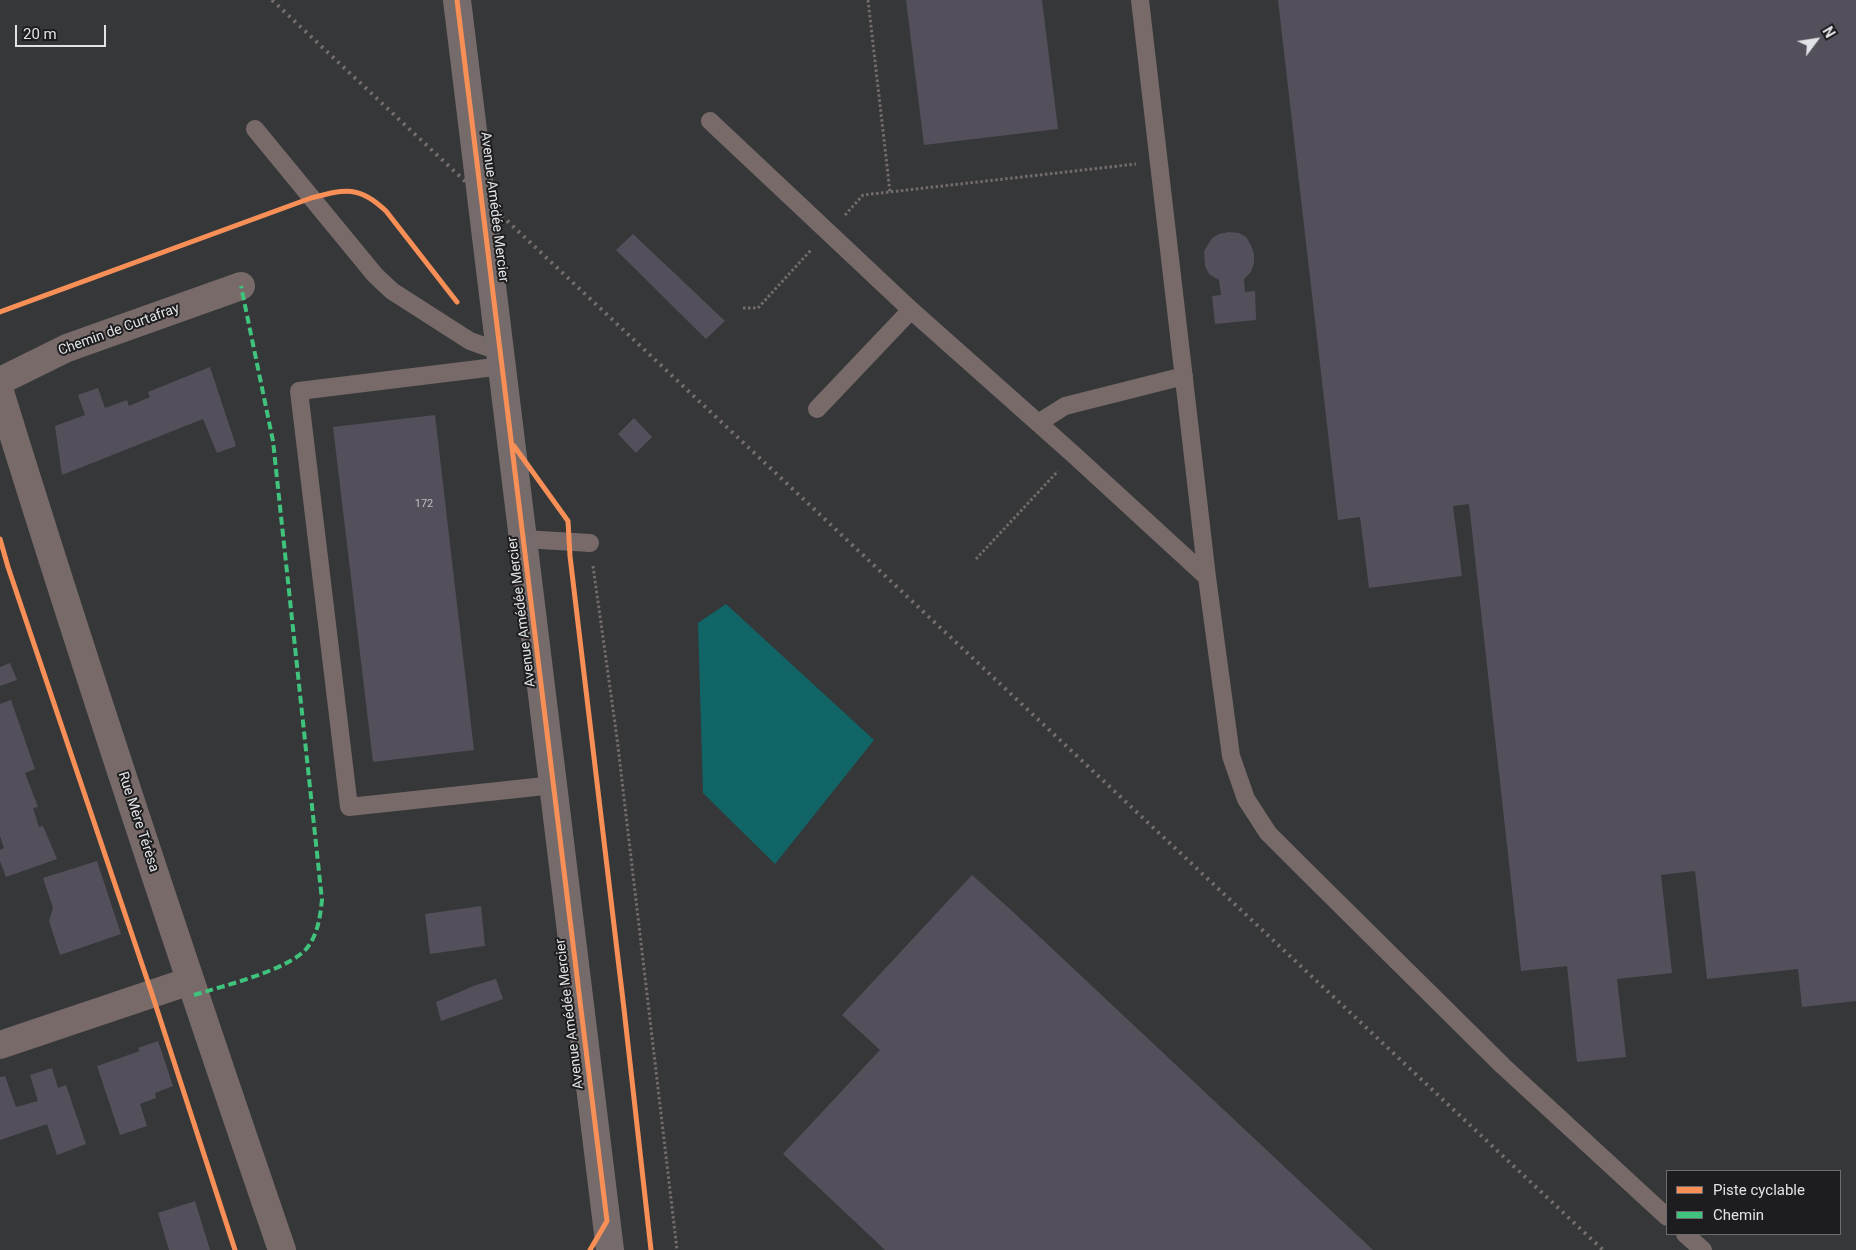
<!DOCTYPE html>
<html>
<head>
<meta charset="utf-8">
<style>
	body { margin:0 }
	#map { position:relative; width:1856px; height:1250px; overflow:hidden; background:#353739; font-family:Roboto,sans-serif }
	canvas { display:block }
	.legend { position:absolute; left:1666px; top:1170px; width:175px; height:65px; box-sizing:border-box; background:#1d1d1f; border:1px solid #6c6c6f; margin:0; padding:6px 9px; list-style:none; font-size:15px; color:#e2e3e6 }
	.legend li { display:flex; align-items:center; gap:10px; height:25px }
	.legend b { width:25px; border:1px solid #6c6c6f }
	.north { position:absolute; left:1791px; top:15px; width:50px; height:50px; -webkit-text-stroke:4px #1d1d1f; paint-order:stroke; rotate:59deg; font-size:14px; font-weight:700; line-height:20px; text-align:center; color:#e2e3e6 }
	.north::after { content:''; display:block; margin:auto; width:18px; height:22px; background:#e2e3e6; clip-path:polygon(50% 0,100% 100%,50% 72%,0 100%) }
	.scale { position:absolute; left:15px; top:25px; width:91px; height:22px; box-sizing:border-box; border:2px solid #e2e3e6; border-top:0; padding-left:6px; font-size:15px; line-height:18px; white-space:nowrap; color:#e2e3e6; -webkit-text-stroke:4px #1d1d1f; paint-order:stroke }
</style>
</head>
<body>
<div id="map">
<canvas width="1856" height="1250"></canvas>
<ul class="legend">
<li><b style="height:6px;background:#f78f57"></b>Piste cyclable</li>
<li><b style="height:6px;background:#40c37c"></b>Chemin</li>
</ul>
<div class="north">N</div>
<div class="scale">20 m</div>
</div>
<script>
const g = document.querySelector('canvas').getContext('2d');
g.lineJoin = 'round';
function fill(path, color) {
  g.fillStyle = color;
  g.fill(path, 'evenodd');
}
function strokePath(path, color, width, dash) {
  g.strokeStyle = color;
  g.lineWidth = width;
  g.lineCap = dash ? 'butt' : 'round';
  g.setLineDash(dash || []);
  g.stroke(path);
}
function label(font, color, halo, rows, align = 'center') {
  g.font = font + ' Roboto,sans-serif';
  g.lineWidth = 4;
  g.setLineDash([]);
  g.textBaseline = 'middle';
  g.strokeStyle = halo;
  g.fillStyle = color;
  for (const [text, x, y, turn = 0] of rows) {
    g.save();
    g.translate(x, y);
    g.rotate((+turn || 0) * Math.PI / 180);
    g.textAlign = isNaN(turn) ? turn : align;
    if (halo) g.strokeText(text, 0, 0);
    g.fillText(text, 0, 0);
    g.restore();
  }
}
fill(new Path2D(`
	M726,604L874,740L775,864L703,793L698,623Z`), '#126567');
fill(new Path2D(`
	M906,0H1042L1058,129L924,145Z
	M1278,0H1856V1001L1802,1007L1798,969L1707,979L1695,871L1661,875L1672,973L1617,979L1626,1057L1577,1062L1567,966L1521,971L1469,504L1453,506L1462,576L1369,588L1360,517L1338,520Z
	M1229,232L1239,233L1246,237L1251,245L1254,254V263L1251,272L1244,279L1245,292L1255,291L1256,320L1215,324L1212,296L1221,295L1219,280L1209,274L1205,266L1204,251L1212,238L1219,234Z
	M633,234L725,321L706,339L616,250Z
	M210,367L236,446L217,453L203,419L62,475L55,426L85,415L78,395L98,388L105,408L127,400L129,406L150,397L148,392Z
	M435,415L474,750L373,762L333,427Z
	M634,418L652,437L636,453L618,434Z
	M10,663L17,680L0,686V667Z
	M11,700L35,769L25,773L38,807L33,808L39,827L43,826L57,859L6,877L0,861V850L4,848L0,836V704Z
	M97,861L121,934L60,955L49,921L53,908L43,878Z
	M972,875L1011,910L1373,1250H885L783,1154L880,1050L842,1015Z
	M481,906L485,946L430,954L425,914Z
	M496,979L503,999L441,1021L436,1002L476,985Z
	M158,1041L173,1086L155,1093L156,1098L140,1104L147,1126L120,1135L97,1066L140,1051L138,1048Z
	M52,1068L58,1088L66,1085L86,1144L57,1155L47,1124L0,1140V1077L5,1076L16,1107L38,1101L30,1075Z
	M195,1201L210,1250H169L158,1213Z`), '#54505b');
strokePath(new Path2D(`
	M868,0L890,192
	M845,215L863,195L1136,164
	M743,308H758L811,250
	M976,559L1058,471
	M593,566L617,738L677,1250`), '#736c6b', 3, [2.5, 2.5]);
strokePath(new Path2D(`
	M1140,0L1207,577L1231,756L1246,799L1268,833L1303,868L1503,1066L1667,1217
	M710,121L911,310L1073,454L1207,577
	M255,129L375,275L392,291L470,341L501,352
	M503,366L299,391L349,807L554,785
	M817,409L911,310
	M1038,423L1065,406L1184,376
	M524,539L590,543
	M1685,1234L1703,1250`), '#776a69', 18);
strokePath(new Path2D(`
	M0,381L67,348L241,286
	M0,392C89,680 184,965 282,1250
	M0,1045L190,981`), '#776a69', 28);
strokePath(new Path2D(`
	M457,0L610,1250`), '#766b6b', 28);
strokePath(new Path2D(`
	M272,0L1603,1250`), '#766e6e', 4, [2.5, 5]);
strokePath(new Path2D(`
	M194,995C223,986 289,970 307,948C318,934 320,917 322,900L273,441L241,286`), '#40c37c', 4, [8, 4]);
strokePath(new Path2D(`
	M457,0L607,1221L590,1250
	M0,312L311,198C345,189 359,185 386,211L457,302
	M514,446L568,521L570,556L624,1009L651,1250
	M0,539L8,567L152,994L235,1250`), '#f78f57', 5);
label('11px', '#bebec3', null, [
	["172",424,504]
]);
label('14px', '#e2e3e6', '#1d1d1f', [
	["Avenue Amédée Mercier",494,207,83],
	["Chemin de Curtafray",119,330,-20],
	["Avenue Amédée Mercier",522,612,-97],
	["Rue Mère Térèsa",138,822,72],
	["Avenue Amédée Mercier",570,1014,-97]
]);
</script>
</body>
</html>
